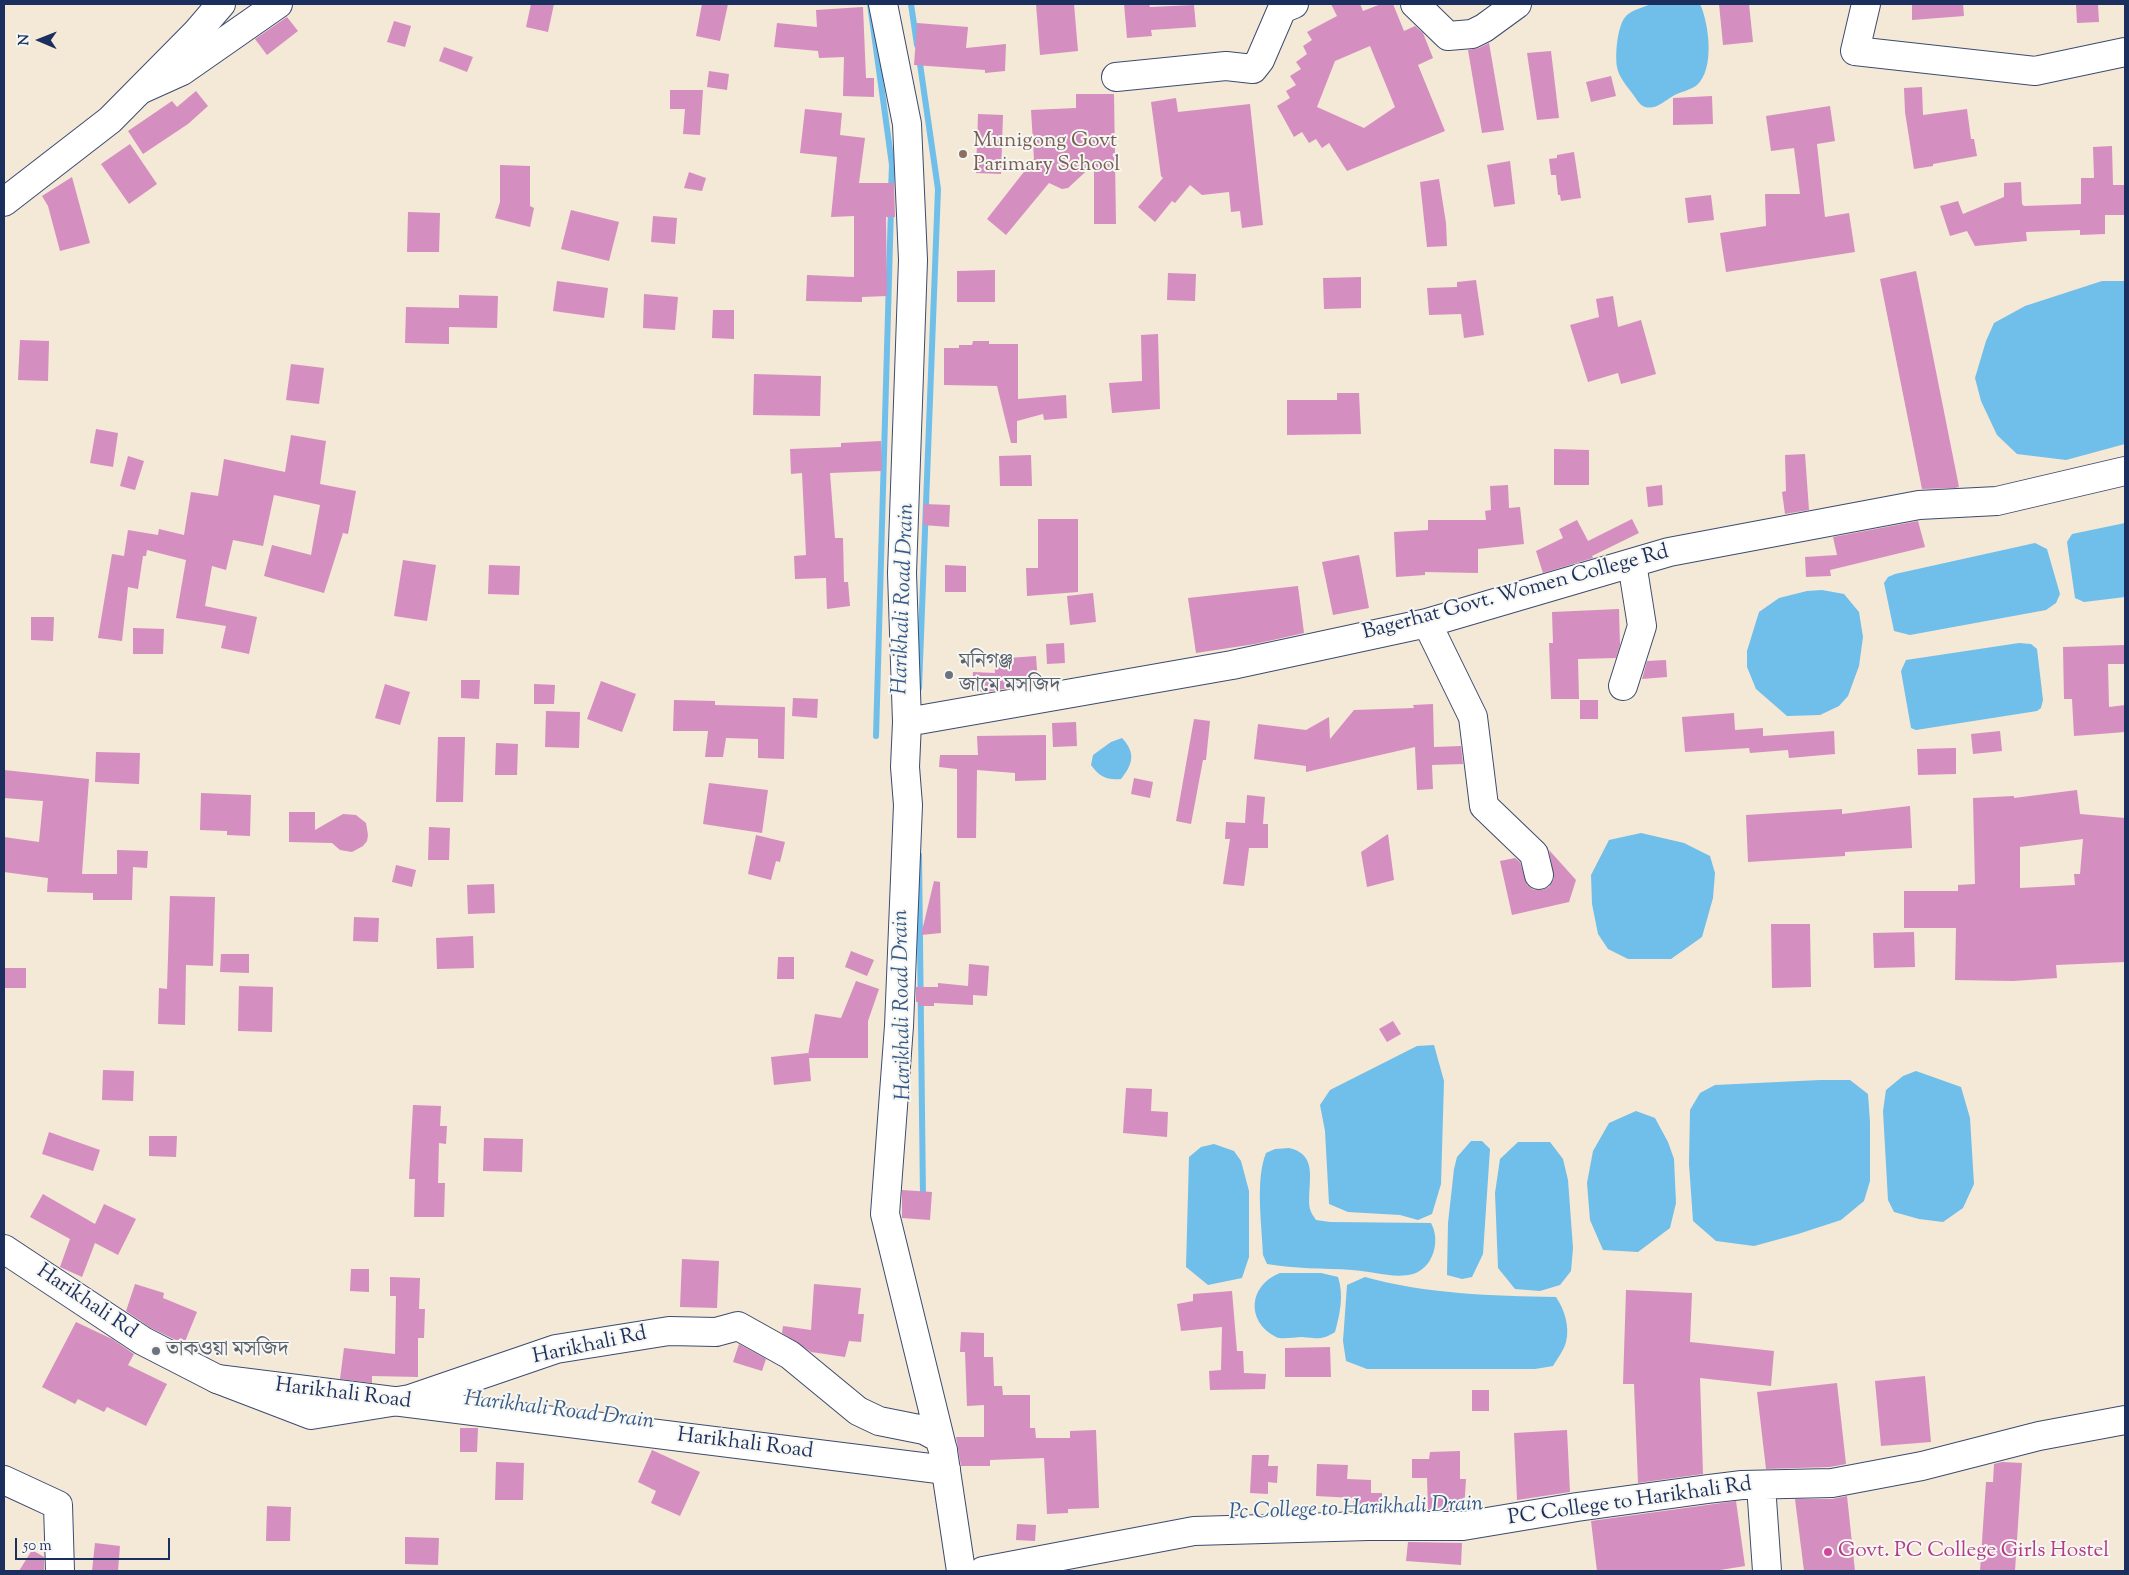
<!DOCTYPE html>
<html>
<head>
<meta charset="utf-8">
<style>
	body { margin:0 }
	#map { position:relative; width:2129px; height:1575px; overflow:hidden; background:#f4e8d6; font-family:"Sorts Mill Goudy",serif }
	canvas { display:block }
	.frame { position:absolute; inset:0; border:5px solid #1b2f5e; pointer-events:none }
	.north { position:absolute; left:15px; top:15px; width:50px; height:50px; -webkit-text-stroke:4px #f6f6f2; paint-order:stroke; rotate:271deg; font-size:14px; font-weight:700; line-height:20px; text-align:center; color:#1b2f5e }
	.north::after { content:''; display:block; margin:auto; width:18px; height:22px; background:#1b2f5e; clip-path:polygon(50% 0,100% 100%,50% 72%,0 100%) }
	.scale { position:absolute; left:15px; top:1538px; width:155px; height:22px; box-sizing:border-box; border:2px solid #1b2f5e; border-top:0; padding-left:6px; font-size:15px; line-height:18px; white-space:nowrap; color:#1b2f5e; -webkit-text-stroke:4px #f6f6f2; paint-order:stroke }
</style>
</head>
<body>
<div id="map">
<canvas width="2129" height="1575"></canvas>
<div class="frame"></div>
<div class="north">N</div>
<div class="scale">50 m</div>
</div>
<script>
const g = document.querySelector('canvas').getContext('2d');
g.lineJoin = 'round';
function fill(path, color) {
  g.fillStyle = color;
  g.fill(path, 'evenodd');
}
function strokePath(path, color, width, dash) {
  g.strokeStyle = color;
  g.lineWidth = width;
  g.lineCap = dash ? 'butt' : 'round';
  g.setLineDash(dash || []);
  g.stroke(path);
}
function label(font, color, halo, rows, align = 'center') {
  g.font = font + ' "Sorts Mill Goudy","Noto Serif Bengali",serif';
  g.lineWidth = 4;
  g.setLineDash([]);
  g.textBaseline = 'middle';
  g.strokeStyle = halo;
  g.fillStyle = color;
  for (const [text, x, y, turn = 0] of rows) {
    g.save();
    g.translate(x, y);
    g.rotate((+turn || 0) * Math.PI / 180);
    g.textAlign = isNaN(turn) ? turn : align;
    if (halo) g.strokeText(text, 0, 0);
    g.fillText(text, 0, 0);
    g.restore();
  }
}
fill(new Path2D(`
	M1651,4H1700C1709,23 1715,69 1697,85C1691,90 1680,92 1673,96C1664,101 1656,110 1645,107C1639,105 1636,98 1632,93C1626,85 1619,77 1617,67C1615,55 1617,24 1627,15C1633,10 1644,7 1651,4Z
	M2102,281H2125V444L2066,460L2017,454L1997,435L1981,401L1975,378L1986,341L1994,323L2025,306Z
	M2125,523V597L2084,602L2075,598L2067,542L2072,534Z
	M2035,543L2047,549L2060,594L2056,603L2046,610L1910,635L1894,631L1884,583L1888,577L1895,574Z
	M1822,590L1844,594L1859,612L1863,637L1859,666L1848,696L1839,706L1820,715L1787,716L1756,689L1747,667V651L1759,612L1779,598L1807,591Z
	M2019,643L2031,644L2037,649L2043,700L2041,708L2037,711L1916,730L1911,728L1901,671L1906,660Z
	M1122,738C1136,753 1133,764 1121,779C1106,780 1100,777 1091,765L1093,755L1111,742Z
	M1641,833L1684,843L1710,856L1715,873L1713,898L1702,937L1671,959H1628L1608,949L1598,934L1592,904L1591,875L1609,840Z
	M1434,1045L1444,1081L1441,1184L1432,1214L1418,1220L1400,1215L1348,1212L1329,1204L1325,1131L1320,1105L1330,1090L1417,1046Z
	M1916,1071L1961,1087L1970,1118L1974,1184L1963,1208L1943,1222L1919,1219L1894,1212L1888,1200L1883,1111L1886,1090L1903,1076Z
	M1820,1080H1850L1868,1094L1870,1122V1181L1864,1201L1841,1220L1798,1234L1754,1246L1716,1241L1693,1221L1689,1164L1690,1110L1700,1093L1715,1085Z
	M1636,1111L1655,1118L1668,1142L1674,1159L1676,1203L1670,1228L1638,1252L1603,1250L1590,1220L1587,1183L1593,1151L1609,1123Z
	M1471,1141H1482L1490,1149L1483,1254L1472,1277L1462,1279L1447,1275L1448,1223L1454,1169L1457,1157Z
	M1518,1142H1550L1563,1159L1568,1180L1573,1248L1571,1271L1560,1285L1540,1291L1515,1289L1498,1268L1495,1193L1500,1159Z
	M1214,1144L1234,1151L1241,1161L1249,1191V1257L1242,1278L1208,1285L1186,1267L1189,1157L1201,1147Z
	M1289,1148C1321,1155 1306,1186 1310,1209C1311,1213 1314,1217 1316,1220L1330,1222L1431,1223C1441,1241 1433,1268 1413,1274C1394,1279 1371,1271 1352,1270C1323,1268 1295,1269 1267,1264L1263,1255C1262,1226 1255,1180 1266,1153L1275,1149Z
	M1280,1273H1321L1338,1277C1344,1295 1340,1314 1335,1332C1321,1341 1317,1338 1302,1337C1294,1337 1282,1340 1276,1337C1245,1321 1249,1285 1280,1273Z
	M1365,1277C1426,1294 1492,1296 1556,1297C1564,1309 1570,1326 1566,1342C1564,1350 1557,1359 1553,1366L1535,1369H1367L1346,1361L1343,1341L1347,1285Z`), '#70beea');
strokePath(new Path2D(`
	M870,4L892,165L891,191
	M911,4L917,45
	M919,57L938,189L919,688
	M876,736L891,208
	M919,855L923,1198`), '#70beea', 6);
fill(new Path2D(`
	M531,4H554L548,32L526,27Z
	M702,4H728L720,41L696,36Z
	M1036,4H1074L1078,51L1040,55Z
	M1124,4H1149L1150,7L1194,5L1196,27L1151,30L1152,36L1127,38Z
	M1331,4H1360L1363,11L1381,4H1393L1404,31L1415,26L1423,33L1433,58L1418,65L1445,131L1347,171L1329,143L1322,148L1316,139L1309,143L1302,132L1294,137L1277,106L1290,98L1286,91L1296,85L1290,76L1301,69L1296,62L1307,54L1303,46L1312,40L1307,32L1337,16ZM1370,46L1395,107L1364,128L1317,107L1335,61Z
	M1719,4H1749L1753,42L1723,45Z
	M1912,4H1963L1964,16L1912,20Z
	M2076,4H2098L2099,22L2077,23Z
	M863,7L866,78H874V97L843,96L844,57L819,58L818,51L774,47L777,23L817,27L816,10Z
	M287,17L298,31L267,55L255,39Z
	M394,21L411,26L405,47L387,42Z
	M917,23L968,27L966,48L1006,44L1005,71L985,73V70L914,65Z
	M1489,43L1504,130L1482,133L1468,50L1479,48Z
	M444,47L473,57L467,72L439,61Z
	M1551,51L1559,118L1537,120L1527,53Z
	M709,71L729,74L727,90L707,87Z
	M1611,76L1616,96L1591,102L1586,82Z
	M1922,87L1923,115L1967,109L1971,139H1974L1977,156L1933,164V166L1914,169L1905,112L1904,88Z
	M670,90H703L700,135L683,134L685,109H670Z
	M196,91L208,106L188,124L143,154L128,131L172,101L177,107Z
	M1076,94H1114L1116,224H1094V164L1068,188L1062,189L1049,183L1006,235L987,219L1034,159L1031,110L1076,108Z
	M1712,96L1713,124L1673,125V98Z
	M1176,98L1178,112L1250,104L1263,225L1242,228L1240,211L1231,212L1229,192L1202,195L1190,185L1175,203L1172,201L1155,222L1138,207L1163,178L1161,176L1151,102Z
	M1830,106L1835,141L1817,144L1825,217L1849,213L1855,252L1726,272L1720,233L1766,226L1765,194H1800L1794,148L1771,151L1766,116Z
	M805,109L842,113L840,135L865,138L859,183H894L895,217H886L887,296L862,297V302L806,301L807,275L854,277V216L831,217L837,157L800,153Z
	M978,114L1003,115L1001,174L976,173Z
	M130,144L157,184L129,204L101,164Z
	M2112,146L2113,185H2125V215H2105V234L2080,235V230L2026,232L2027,241L1975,246L1967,231L1950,236L1940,206L1958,201L1963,214L2004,197V183L2021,182L2022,204L2024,206L2081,204V178H2094L2093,147Z
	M1574,152L1581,198L1561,201L1560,195H1558L1556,175H1551L1549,159L1557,158V155Z
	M1510,161L1515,204L1494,207L1487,165Z
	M500,165L530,166V206L534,208L530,227L495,218L500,202Z
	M689,172L706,178L702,191L684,188Z
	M72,177L90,243L60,251L48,206L42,196Z
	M1439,179L1446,223L1447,246L1427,247L1420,182Z
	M1711,195L1714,220L1688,223L1685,198Z
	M571,210L619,222L609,261L561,249Z
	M408,212L440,213L439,252H407Z
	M653,216L677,218L675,244L651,242Z
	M995,270V302H957V271Z
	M1916,271L1959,487L1955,488L1922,489L1880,279Z
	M1168,273L1196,274L1195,301L1167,300Z
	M1361,277V308L1324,309L1323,278Z
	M1476,280L1484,335L1464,338L1461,314L1429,315L1427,288L1457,287V282Z
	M557,281L608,288L604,318L553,311Z
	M644,294L678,297L675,330L643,328Z
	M459,295L498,296L497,328L449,327V344L405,343L406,307L459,308Z
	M1613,296L1618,327L1641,320L1656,374L1621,384L1618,373L1588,382L1570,325L1599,317L1596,299Z
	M713,310H734V339L712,338Z
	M1158,334L1160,409L1112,413L1109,383L1142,381L1141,335Z
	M20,340L49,341L48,381L18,380Z
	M973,341H989V344H1018V399L1066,395L1067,418L1044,420L1043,414L1017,421V443H1011L997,386L944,385V348H959V345H972Z
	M291,364L324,368L319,404L286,400Z
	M754,374L821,376L820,416L753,415Z
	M1337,393H1359L1361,434L1287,435V400H1337Z
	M96,429L118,433L113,467L90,463Z
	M291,435L326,441L320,484L356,491L348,534L343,533L324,593L264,576L272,545L311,555L320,505L274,495L263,546L233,540L226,570L212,566L205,606L257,617L249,654L221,648L226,626L176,618L186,560L147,550L146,556H143L138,589L128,587L122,641L98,638L112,554L124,556L128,530L158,535L159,529L184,535L191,492L218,496L224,459L285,472Z
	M881,441L882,471L830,473L835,538H843L844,582H848L850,606L827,609L826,578L795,579L794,556L806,555L802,473L791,474L790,449L841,447V443Z
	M1554,449L1589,450V485H1554Z
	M1805,454L1809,510L1785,514L1782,492L1786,491L1785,455Z
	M1031,455L1032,486H1000L999,456Z
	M128,456L144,461L135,490L120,486Z
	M1508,485L1509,508L1520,507L1524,544L1478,549V573L1425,572V575L1396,577L1394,532L1428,530V520H1486L1485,511L1491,510L1490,486Z
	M1662,485L1663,505L1648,507L1646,487Z
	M924,504L950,505L949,527L923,525Z
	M1038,519H1078V592L1027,596L1026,568H1038Z
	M1632,519L1639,533L1592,556L1593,558L1543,573L1536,551L1563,538L1559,529L1577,520L1588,541Z
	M1918,521L1925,547L1830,570L1831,576L1806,577L1805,557L1837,555L1833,537Z
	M1359,555L1369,608L1333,615L1322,562Z
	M403,560L436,565L427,621L394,616Z
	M489,565L520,566L519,595L488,594Z
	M945,565L966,566V592H945Z
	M1298,586L1304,633L1255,644L1196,653L1188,598Z
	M1093,593L1096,622L1070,625L1067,596Z
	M1619,609L1620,645L1616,658L1578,659L1579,699H1551L1549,643H1553L1552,612Z
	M31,617H54L53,641L31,640Z
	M133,628L164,629L163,654H133Z
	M1064,643L1065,663L1047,664L1046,644Z
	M2125,645V664H2108L2109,707L2125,705V732L2074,736L2072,699H2064L2063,647Z
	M1036,656L1038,683L986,692H972L973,672L995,673L994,659Z
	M1666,660L1667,677L1642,679L1647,661Z
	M461,680H480L479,699L461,698Z
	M601,681L636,694L622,732L587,719Z
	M385,684L410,692L400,725L375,718Z
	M534,684L555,685L554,704H534Z
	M793,698L818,699L817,718L792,716Z
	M674,700L715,701V705L785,707L784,759L758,758V739L726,738L723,757H705L708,731H673Z
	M1580,700H1598V719H1580Z
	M1433,704L1434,747L1461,746L1463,764L1432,765L1433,789L1417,790L1415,747L1306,772V766L1254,759L1258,724L1306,730L1329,717L1330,739L1354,710L1414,708L1413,705Z
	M546,711L580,712L579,748L545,747Z
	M1734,713L1735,730L1763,728V736L1834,731L1835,754L1789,758L1788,750L1750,753L1749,748L1685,752L1682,717Z
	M1194,719L1210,721L1206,760H1203L1191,824L1176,821Z
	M1076,722L1077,746L1053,747L1052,723Z
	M2000,731L2002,751L1973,754L1971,734Z
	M1046,735V780L1015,781V773L977,770L976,838H957V769L939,767L940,755H978L977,736Z
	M438,737H465L463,802H436Z
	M496,743L518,744L517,775H495Z
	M1956,748V774L1918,775L1917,749Z
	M96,752L140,753L139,784L95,782Z
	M4,770L89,779L82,874H117V850L148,851L147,868L133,867L132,900H93V893L47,892L48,878L4,872V837L39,842L43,801L4,798Z
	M1134,778L1153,782L1150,798L1131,794Z
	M709,783L768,790L762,833L703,824Z
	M2077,790L2080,814L2125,818V962L2056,965L2057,978L2013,981L1955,980L1956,928H1904V891H1958V885L1975,884L1973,798L2014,796V798ZM2083,839L2080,874H2074L2075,885L2020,888V847Z
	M201,793L251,795L250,836L227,835V831L200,830Z
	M1247,795L1265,797L1263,824H1268V848H1249L1244,886L1223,884L1230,839H1225L1226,822L1245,823Z
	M1910,806L1912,848L1845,852V856L1748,862L1746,815L1842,809V814Z
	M289,812H315V830L343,814L356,815L366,823L368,835L367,841L363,846L352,852L340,850L332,843L289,842Z
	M429,827L450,828L449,860H428Z
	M1388,834L1394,880L1367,887L1361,852Z
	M756,835L785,842L780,862L776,861L771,880L748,874Z
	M1549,850L1576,880L1569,902L1512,915L1500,861L1515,858L1520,862L1527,885L1534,890H1542L1549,887L1554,879Z
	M396,865L416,870L412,887L392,882Z
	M934,881L940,882L941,933L921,935Z
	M494,884L495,913L468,914L467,885Z
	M170,896L215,897L213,966L186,965L185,1025L158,1024L159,988L167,989Z
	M354,917L379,918L378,942L353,941Z
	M1771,924H1810L1811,987L1772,988Z
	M1914,932L1915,967L1874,968L1873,933Z
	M473,936L474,968L437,969L436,938Z
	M851,951L874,960L867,976L845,967Z
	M221,954H249V973L220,972Z
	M778,957H794V979H777Z
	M969,964L989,966L987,996L973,995V1005L934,1003V1006H919V1002H916V987H938V983L968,986Z
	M4,968H26V988H4Z
	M856,981L879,989L868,1021V1058H809L811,1081L774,1085L771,1057L808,1053V1055L815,1014L841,1018Z
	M239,986L273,987L272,1032L238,1031Z
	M1393,1021L1401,1034L1387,1042L1379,1029Z
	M103,1070L134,1071L133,1101L102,1100Z
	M1126,1088L1152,1089L1151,1111L1168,1112L1167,1137L1123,1133Z
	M413,1105L441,1106L440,1126H447L446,1144L439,1143L438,1183H445L444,1217H414L415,1179H409Z
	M49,1132L100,1150L93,1171L42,1154Z
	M149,1136H177L176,1157L149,1156Z
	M484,1138L523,1139L522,1172L483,1171Z
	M902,1190L932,1192L930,1220L902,1218Z
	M43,1194L95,1224L104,1204L136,1219L118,1255L95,1243L82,1277L60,1267L70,1239L30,1217Z
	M682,1259L719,1261L717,1308L680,1307Z
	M351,1269H369V1292L350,1291Z
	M390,1277L420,1278L419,1309H425L424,1338H418V1377L372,1376V1383L340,1379L344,1348L395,1354L396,1296H390Z
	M135,1284L164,1293L163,1298L197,1312L184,1344L151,1328L126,1311Z
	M814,1284L861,1288L858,1314H864L861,1342L849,1341L845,1357L811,1352L782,1333L783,1326L811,1330Z
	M1626,1290L1692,1293L1690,1342L1774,1351L1771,1386L1700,1378L1703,1474L1638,1483L1634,1384H1623Z
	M1232,1291L1237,1351H1243L1244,1373L1266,1374L1265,1389L1210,1390L1209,1371L1221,1370L1222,1327L1181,1331L1177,1304L1193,1301V1294Z
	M76,1322L112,1339L134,1354L128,1365L167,1384L146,1426L107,1407L104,1412L78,1399L75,1404L42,1387Z
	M961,1332L984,1333V1357H993L994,1386H1002L1003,1395H1030V1428H1035L1036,1438H1070V1431L1096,1430L1099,1508L1068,1509V1513L1047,1514L1044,1458L990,1460V1466H961L956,1437H984V1405L967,1406L965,1352H960Z
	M739,1344L766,1359L762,1371L733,1362Z
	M1330,1347L1331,1377H1285V1348Z
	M1925,1376L1931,1442L1881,1446L1875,1381Z
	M1837,1383L1846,1464L1830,1467L1766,1469L1757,1392Z
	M1472,1390H1489V1411H1472Z
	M460,1428H478L477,1452H460Z
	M1567,1430L1570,1492L1517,1500L1514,1433Z
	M652,1450L700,1472L680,1516L651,1503L656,1491L638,1482Z
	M1460,1451V1479H1466L1464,1510H1428L1427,1478H1412V1459H1429L1430,1452Z
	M1252,1455H1269L1268,1466H1278L1277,1483L1268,1482V1494L1250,1493Z
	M496,1462L524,1463L523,1500H495Z
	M2002,1462L2022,1463L2015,1571H1980L1986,1482H1993L1994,1464Z
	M1317,1464L1348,1465L1347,1479L1371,1480V1493H1382V1510H1354L1353,1498L1316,1496Z
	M1847,1496L1855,1571H1804L1795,1499H1832Z
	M1736,1501L1745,1566L1714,1571H1597L1591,1521Z
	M267,1506L291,1507L290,1541H266Z
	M1017,1524L1036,1525L1035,1541L1016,1540Z
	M405,1537L439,1538L438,1565L405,1564Z
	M1408,1542L1462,1543L1461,1565L1406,1561Z
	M95,1543L120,1546L118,1571H92Z
	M32,1550L44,1557V1571H19Z`), '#d58ec0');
const minor = new Path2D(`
	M883,4L907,124L913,260L902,573L907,722L905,767L908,805L899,1026L885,1214L943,1451L961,1571
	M1415,4L1448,36L1472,34L1484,28L1517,4
	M1866,4L1855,51L2035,71L2125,52
	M1116,77L1226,66L1253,69L1260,60L1282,9L1294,4
	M142,89L182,71L278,4
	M1427,623L1473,717L1484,806L1534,854L1539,875
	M1623,686L1642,626L1632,563
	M907,722L1232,665L1427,623L1669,552L1919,505L1997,501L2125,471
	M4,1249L143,1341L217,1379L311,1415L410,1399L556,1349L669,1331L716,1332L738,1326L790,1355L858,1411L879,1421L924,1430L939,1438L943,1450
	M4,1480L58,1505L60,1571
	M1761,1485L1767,1571
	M983,1571L1194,1531L1368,1526H1463L1577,1507L1708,1489L1742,1485L1832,1483L1922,1466L2039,1436L2125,1420`);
const major = new Path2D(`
	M4,202L110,120L197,32L221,4
	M217,1379L946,1470`);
strokePath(minor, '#3c4b70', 30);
strokePath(major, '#3c4b70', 30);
strokePath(minor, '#fff', 28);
strokePath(major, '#fff', 28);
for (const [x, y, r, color] of [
	[963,154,5,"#8d6e63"],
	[949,675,5,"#6b7280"],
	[156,1351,5,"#6b7280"],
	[1828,1552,5,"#d1479c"]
]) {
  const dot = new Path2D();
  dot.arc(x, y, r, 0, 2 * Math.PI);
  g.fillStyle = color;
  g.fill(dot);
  strokePath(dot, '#f6f6f2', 2);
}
label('21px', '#785e54', '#f6f6f2', [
	["Munigong Govt",973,142],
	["Parimary School",973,166]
], 'left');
label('21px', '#1b2f5e', '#f6f6f2', [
	["Bagerhat Govt. Women College Rd",1516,594,-15],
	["Harikhali Rd",86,1303,34],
	["Harikhali Rd",590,1347,-12],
	["Harikhali Road",343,1395,7],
	["Harikhali Road",745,1445,7],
	["PC College to Harikhali Rd",1630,1503,-8]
]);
label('21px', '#5b616d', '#f6f6f2', [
	["মনিগঞ্জ",959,663],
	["জামে মসজিদ",959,687],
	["তাকওয়া মসজিদ",166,1351]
], 'left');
label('21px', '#b23c85', '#f6f6f2', [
	["Govt. PC College Girls Hostel",1838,1552]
], 'left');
label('italic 22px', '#355a88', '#f6f6f2', [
	["Harikhali Road Drain",905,599,-88],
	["Harikhali Road Drain",904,1005,-91],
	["Harikhali Road Drain",559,1412,7],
	["Pc College to Harikhali Drain",1356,1510,-2]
]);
</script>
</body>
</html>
